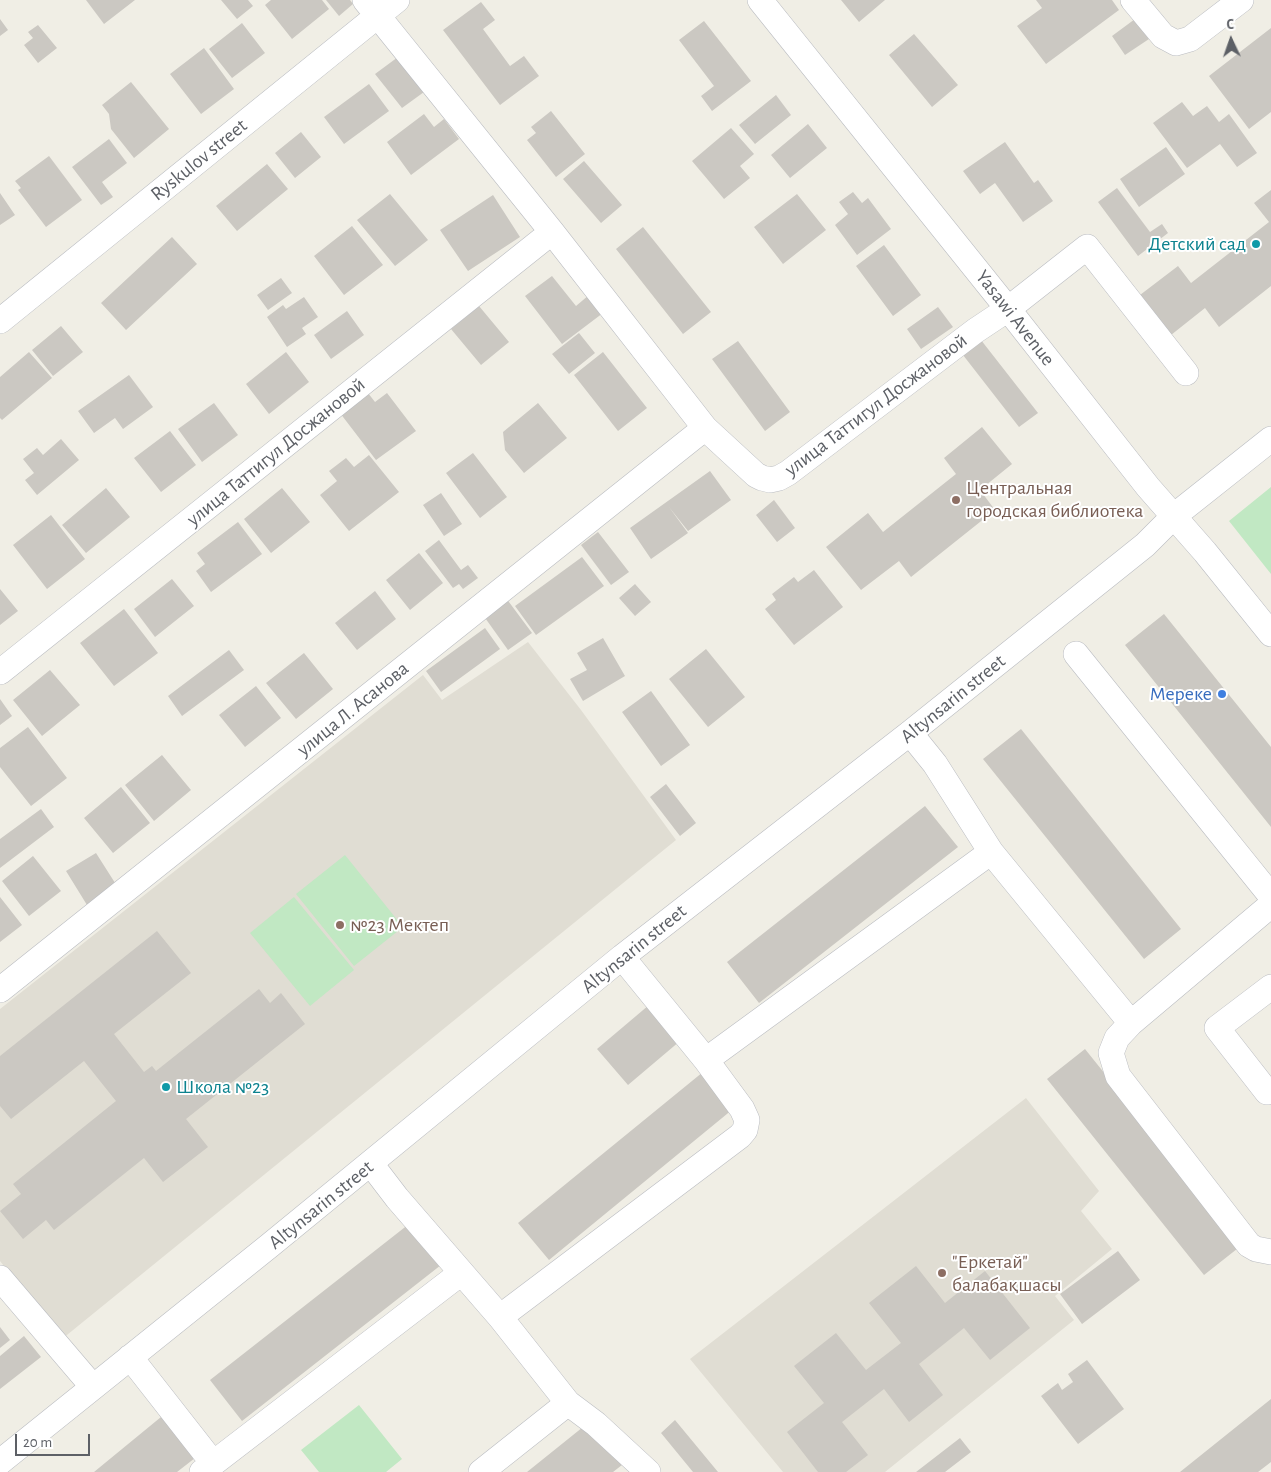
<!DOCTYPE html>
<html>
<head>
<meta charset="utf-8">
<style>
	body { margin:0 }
	#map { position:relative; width:1271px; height:1472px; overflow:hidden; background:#f0eee5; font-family:"Alegreya Sans",sans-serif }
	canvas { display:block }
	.north { position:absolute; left:1206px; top:15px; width:50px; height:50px; -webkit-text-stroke:4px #fff; paint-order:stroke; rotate:357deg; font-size:14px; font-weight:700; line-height:20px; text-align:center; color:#5d6066 }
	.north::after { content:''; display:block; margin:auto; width:18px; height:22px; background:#5d6066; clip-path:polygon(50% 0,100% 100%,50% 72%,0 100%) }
	.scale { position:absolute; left:15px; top:1434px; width:75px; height:22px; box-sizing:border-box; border:2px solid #5d6066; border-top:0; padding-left:6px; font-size:15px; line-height:18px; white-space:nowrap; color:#5d6066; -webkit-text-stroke:4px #fff; paint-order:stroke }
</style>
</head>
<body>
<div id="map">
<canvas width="1271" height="1472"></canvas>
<div class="north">С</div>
<div class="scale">20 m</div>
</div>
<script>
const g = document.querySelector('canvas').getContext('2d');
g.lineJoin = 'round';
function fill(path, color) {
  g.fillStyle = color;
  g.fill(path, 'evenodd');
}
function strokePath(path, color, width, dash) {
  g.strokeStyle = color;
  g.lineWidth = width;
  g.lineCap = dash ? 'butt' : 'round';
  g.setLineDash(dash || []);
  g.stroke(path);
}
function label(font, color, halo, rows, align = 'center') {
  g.font = font + ' "Alegreya Sans",sans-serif';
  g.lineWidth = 4;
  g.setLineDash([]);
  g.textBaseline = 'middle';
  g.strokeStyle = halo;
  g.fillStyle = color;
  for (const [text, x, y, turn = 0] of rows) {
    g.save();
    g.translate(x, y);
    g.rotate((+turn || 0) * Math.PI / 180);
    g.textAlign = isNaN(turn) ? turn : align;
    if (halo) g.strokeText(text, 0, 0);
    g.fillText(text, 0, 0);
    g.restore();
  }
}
fill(new Path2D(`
	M528,642L581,710L676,840L62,1339L0,1261V1009L423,675L442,700Z
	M1026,1098L1099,1191L1081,1211L1112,1249L1055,1296L1074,1320L885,1472H783L690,1359Z`), '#e0ddd3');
fill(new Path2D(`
	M1271,487V574L1229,521Z
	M345,855L403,927L354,966L296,894Z
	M294,897L354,970L310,1006L250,933Z
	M359,1405L402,1459L386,1472H319L301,1450Z`), '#c1e8c3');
fill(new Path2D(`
	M86,0H135L104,24Z
	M221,0H248L253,6L237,19Z
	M271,0H322L329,9L292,39L265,5Z
	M326,0H350L353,4L339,16Z
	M841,0H885L859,22Z
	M1036,0H1112L1119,10L1046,64L1017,26L1042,8Z
	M481,2L495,20L483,29L510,66L524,56L539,76L500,105L443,30Z
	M0,19L8,30L0,36Z
	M1135,19L1149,39L1125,55L1112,36Z
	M704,21L751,81L712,111L701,96L714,86L679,40Z
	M242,23L265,53L232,78L209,49Z
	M38,25L57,48L38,63L24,45L33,38L28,32Z
	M1271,28V112L1249,129L1209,76Z
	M914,34L958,85L932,107L889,55Z
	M204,48L234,89L201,114L170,74Z
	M398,57L424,92L402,108L375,74Z
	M131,82L169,129L134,158L111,129L109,114L102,105Z
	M369,84L389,111L344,144L324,117Z
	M776,95L791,115L755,144L739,125Z
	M1182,102L1193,116L1207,106L1219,122L1229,114L1257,153L1237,167L1220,144L1187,168L1153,123Z
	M551,111L585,154L556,177L527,140L536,133L531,127Z
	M424,114L434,127L444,119L459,139L411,175L387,142Z
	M808,124L827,148L790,178L771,155Z
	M731,128L754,154L740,166L750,178L724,199L692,161Z
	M301,132L321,157L295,178L275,153Z
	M109,139L127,163L102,182L113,197L101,205L72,167Z
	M1005,142L1034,183L1038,180L1053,201L1023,222L995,183L980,194L963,171Z
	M1166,147L1185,174L1139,207L1120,179Z
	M49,156L82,200L46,227L18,190L21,188L15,181Z
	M584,161L622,205L601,223L563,179Z
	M267,164L288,189L237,231L216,206Z
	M1117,188L1150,232L1162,224L1168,233L1138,256L1098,202Z
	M1271,190V286L1219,327L1205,308L1171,335L1140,295L1178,266L1191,283L1269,222L1254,203Z
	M853,192L862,203L868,198L891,229L857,255L835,225L848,214L839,202Z
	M0,193L15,215L0,225Z
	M390,194L428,240L395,266L357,220Z
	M797,194L826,230L783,264L754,227Z
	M493,195L520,237L468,271L440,230Z
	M352,226L383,265L344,295L314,256Z
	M643,227L711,312L683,334L616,249Z
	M172,237L197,264L126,330L101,303Z
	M884,245L921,295L893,316L856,266Z
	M552,276L576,306L589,295L603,313L562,344L525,296Z
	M281,278L292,293L268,310L257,295Z
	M304,297L318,317L302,328L306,334L287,347L267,317L283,305L286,309Z
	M479,306L509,342L481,365L451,329Z
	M938,307L953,327L921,349L907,329Z
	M347,311L364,335L331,359L314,335Z
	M61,326L83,352L53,376L32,350Z
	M579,333L595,353L569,374L552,354Z
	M981,340L1038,413L1019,427L963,355Z
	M738,341L790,412L765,431L712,359Z
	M29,352L52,378L2,420L0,418V377Z
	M286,352L309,382L269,414L246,384Z
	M603,352L647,408L618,431L574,375Z
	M129,375L153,407L123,429L115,418L94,433L78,411Z
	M368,393L375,402L387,393L416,431L376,460L340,413Z
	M214,403L238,435L202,462L178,429Z
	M538,403L567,438L524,473L505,450L503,432Z
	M982,427L1012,464L980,490L995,510L911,577L899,561L861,590L826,547L868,513L883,532L956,474L944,458Z
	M170,431L196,465L161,492L134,458Z
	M61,439L79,460L37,495L25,480L34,473L23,459L37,448L43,455Z
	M473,453L507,497L480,518L446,473Z
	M369,455L399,492L349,531L320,495L337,481L329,471L346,458L354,467Z
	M710,471L731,500L688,531L669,507L688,533L651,559L630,528Z
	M106,488L130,517L86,553L62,525Z
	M282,488L310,522L271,553L244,519Z
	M441,493L462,524L444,536L423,505Z
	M774,500L795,528L777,542L756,515Z
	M51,515L85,559L47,589L13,545Z
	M238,522L262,554L211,592L196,571L205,564L197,553Z
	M598,532L629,572L611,585L581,545Z
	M439,540L461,570L468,565L478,578L463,589L459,584L453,588L425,551Z
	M419,553L443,583L410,610L386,580Z
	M582,557L604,586L536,635L515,606Z
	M814,570L843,607L794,645L765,609L776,600L772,594L794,577L798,582Z
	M172,579L194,606L155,637L134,609Z
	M635,584L651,602L635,616L619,598Z
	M0,589L18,611L0,625Z
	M375,591L396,619L357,650L335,623Z
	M506,598L532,633L508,650L483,615Z
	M124,609L158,653L114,686L80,643Z
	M1164,614L1271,747V827L1125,645Z
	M485,628L500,649L441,692L426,671Z
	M603,638L625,676L583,701L570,679L587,670L577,653Z
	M706,649L745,697L708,727L669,679Z
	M229,650L244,670L182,716L168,696Z
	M304,653L333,689L296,719L266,683Z
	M50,670L80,705L42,736L13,700Z
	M256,686L281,718L245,747L219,715Z
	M651,691L690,745L661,766L622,712Z
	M0,699L12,716L0,725Z
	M28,727L67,778L31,806L0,767V748Z
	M1021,729L1181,929L1144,959L983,759Z
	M162,755L191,790L154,821L125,785Z
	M666,784L696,823L680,836L650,797Z
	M121,787L150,823L113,853L84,818Z
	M925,806L958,847L759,1003L727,962Z
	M41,809L54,827L0,868V839Z
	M96,853L117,886L87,905L66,871Z
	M33,856L61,891L29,916L2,881Z
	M0,897L22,925L0,942Z
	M157,931L191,973L114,1034L144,1072L152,1066L156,1071L259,989L270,1003L281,993L305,1024L186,1119L208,1147L163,1182L144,1158L54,1230L46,1220L23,1239L0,1211L21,1194L13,1184L116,1101L84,1061L11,1119L0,1106V1056Z
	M649,1005L680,1041L628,1085L597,1049Z
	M1085,1049L1242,1245L1204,1275L1047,1079Z
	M703,1072L733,1109L549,1260L518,1223Z
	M409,1224L441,1265L242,1421L210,1380Z
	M1118,1251L1140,1280L1082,1324L1060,1294Z
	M916,1266L945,1303L985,1271L1030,1328L990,1360L964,1328L919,1364L943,1395L909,1422L884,1389L842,1422L868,1455L846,1472H818L787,1432L824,1403L794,1366L836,1333L866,1370L901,1343L869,1303Z
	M0,1327L10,1340L0,1348Z
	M24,1336L41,1357L0,1389V1356Z
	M1087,1360L1124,1409L1078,1444L1041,1396L1058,1383L1062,1390L1073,1382L1068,1374Z
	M1271,1399V1462L1258,1472H1180Z
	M161,1417L195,1458L177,1472H94Z
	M675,1420L718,1472H693L661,1433Z
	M588,1423L622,1465L613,1472H527Z
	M960,1438L971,1452L945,1472H916Z`), '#cbc8c2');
const minor = new Path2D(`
	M365,0L552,232L705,428L756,475L762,478L770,480L779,478L788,473L975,331L1008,309L1087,247L1186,373
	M760,0L1008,309L1148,487L1205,552L1271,634
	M1133,0L1163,36L1176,43L1190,39L1241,0
	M0,321L397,0
	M1076,654L1271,896
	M0,672L552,232
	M910,733L935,764L991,852L1131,1023
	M1271,905L1131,1023L1117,1038L1111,1053L1118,1076L1249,1245L1256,1249L1271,1252
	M0,990L705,428
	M706,1060L991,852
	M1267,1092L1217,1028L1271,987
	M371,1164L397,1198L500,1317L568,1403L596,1424L648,1472
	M0,1278L93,1387
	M500,1317L740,1136L745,1130L747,1120L742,1109L706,1060L622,957
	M130,1357L213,1463
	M0,1462L269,1246L622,957L910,733L1145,545L1174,516L1271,439
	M202,1472L461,1273
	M481,1472L568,1403`);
strokePath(minor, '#babcc1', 26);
strokePath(minor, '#fff', 25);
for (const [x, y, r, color] of [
	[1256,244,5,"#0f9aa8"],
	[956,500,5,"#8d6e63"],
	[1222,694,5,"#3f7fe0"],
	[340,925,5,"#8d6e63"],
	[166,1087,5,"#0f9aa8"],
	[942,1273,5,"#8d6e63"]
]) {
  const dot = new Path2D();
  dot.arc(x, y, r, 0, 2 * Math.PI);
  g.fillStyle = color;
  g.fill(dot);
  strokePath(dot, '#fff', 2);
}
label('20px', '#5d6066', '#fff', [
	["Ryskulov street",199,160,-39],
	["Yasawi Avenue",1015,318,52],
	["улица Таттигул Досжановой",876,405,-37],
	["улица Таттигул Досжановой",276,452,-39],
	["Altynsarin street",953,699,-39],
	["улица Л. Асанова",353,709,-39],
	["Altynsarin street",634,949,-39],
	["Altynsarin street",321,1205,-39]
]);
label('20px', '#0d838f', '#fff', [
	["Детский сад",1246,244],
	["Школа №23",176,1087,"left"]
], 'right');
label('20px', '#785e54', '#fff', [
	["Центральная",966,488],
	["городская библиотека",966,511],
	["№23 Мектеп",350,925],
	["\"Еркетай\"",952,1262],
	["балабақшасы",952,1285]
], 'left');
label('20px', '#366cbe', '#fff', [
	["Мереке",1212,694]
], 'right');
</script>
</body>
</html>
